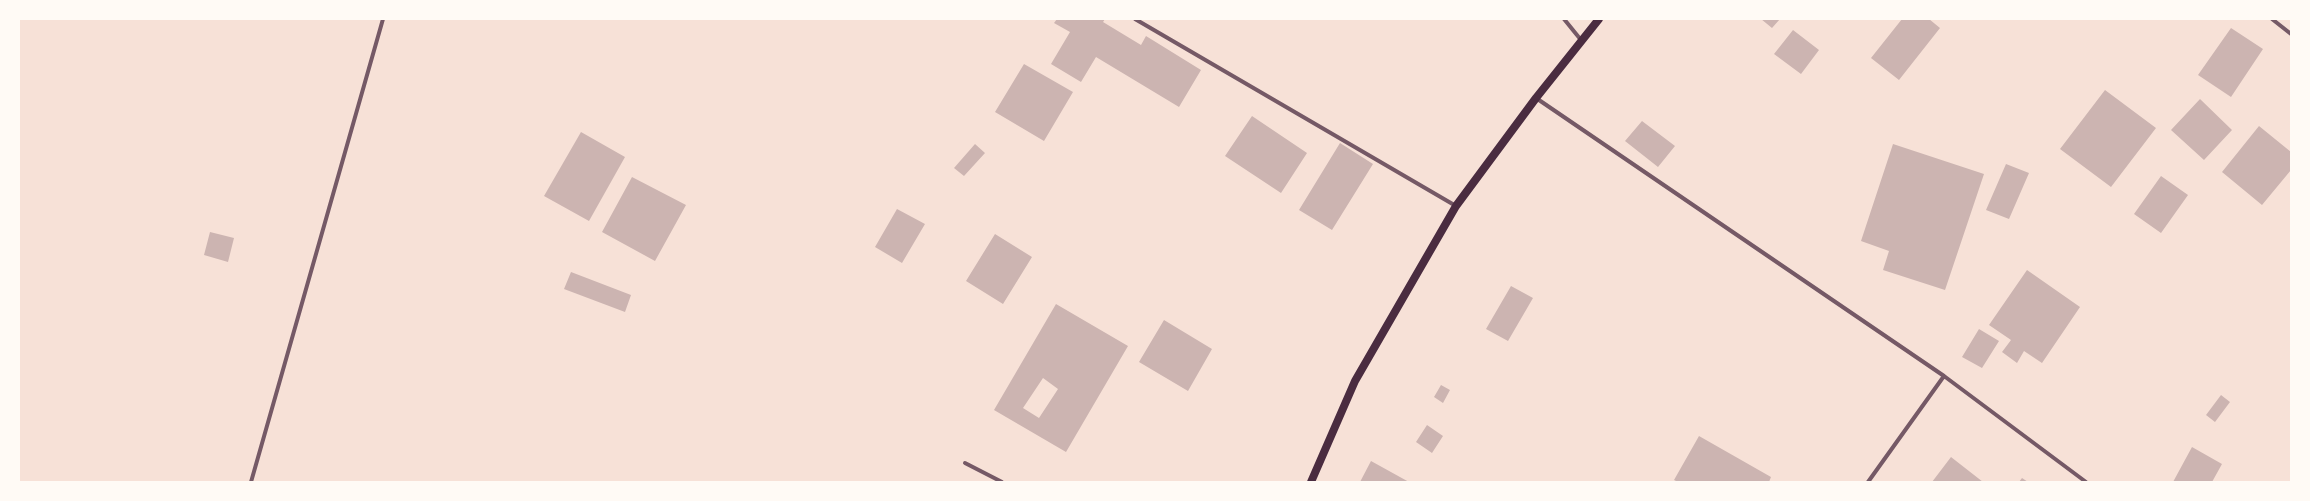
<!DOCTYPE html>
<html>
<head>
<meta charset="utf-8">
<style>
	body { margin:0 }
	#map { position:relative; width:2310px; height:501px; overflow:hidden; background:#f7e1d7; font-family:"PT Sans",sans-serif }
	canvas { display:block }
	.frame { position:absolute; inset:0; border:20px solid #fffaf5; pointer-events:none }
</style>
</head>
<body>
<div id="map">
<canvas width="2310" height="501"></canvas>
<div class="frame"></div>
</div>
<script>
const g = document.querySelector('canvas').getContext('2d');
g.lineJoin = 'round';
function fill(path, color) {
  g.fillStyle = color;
  g.fill(path, 'evenodd');
}
function strokePath(path, color, width, dash) {
  g.strokeStyle = color;
  g.lineWidth = width;
  g.lineCap = dash ? 'butt' : 'round';
  g.setLineDash(dash || []);
  g.stroke(path);
}
fill(new Path2D(`
	M1057,19H1105L1103,22L1141,45L1146,36L1201,70L1179,107L1096,57L1081,82L1051,64L1070,32L1054,23Z
	M1761,19H1780L1772,28Z
	M1902,19H1929L1940,28L1899,80L1871,58Z
	M2231,28L2263,49L2231,97L2198,75Z
	M1793,30L1819,50L1801,74L1774,54Z
	M1024,64L1073,92L1044,141L995,112Z
	M2105,90L2156,128L2111,187L2060,149Z
	M2200,99L2232,130L2204,160L2171,130Z
	M1252,116L1307,153L1281,193L1225,156Z
	M1642,121L1675,146L1658,167L1625,141Z
	M2259,126L2291,152V170L2262,205L2222,172Z
	M581,132L625,157L589,221L544,196Z
	M1340,143L1373,164L1332,230L1299,210Z
	M975,144L985,153L964,176L954,168Z
	M1893,144L1984,174L1945,290L1883,270L1889,251L1861,241Z
	M2006,164L2029,173L2009,219L1986,210Z
	M2161,176L2188,195L2161,233L2134,214Z
	M632,177L686,205L655,261L602,232Z
	M897,209L925,224L902,263L875,247Z
	M210,232L234,238L228,262L204,255Z
	M995,234L1032,257L1003,304L966,281Z
	M2027,270L2080,307L2042,363L2024,351L2017,363L2002,352L2011,340L1989,325Z
	M571,272L631,295L625,312L564,289Z
	M1511,286L1533,298L1508,341L1486,329Z
	M1056,304L1128,346L1066,452L994,410ZM1043,378L1058,389L1039,418L1023,408Z
	M1164,320L1212,349L1188,391L1139,362Z
	M1979,329L1999,341L1982,368L1962,357Z
	M1441,385L1450,390L1443,403L1434,397Z
	M2221,395L2230,402L2215,422L2206,415Z
	M1427,425L1443,436L1432,453L1416,442Z
	M1699,436L1771,477L1769,482H1678L1674,480Z
	M2192,447L2222,464L2212,482H2173Z
	M1951,457L1983,482H1932Z
	M1371,461L1409,482H1360Z
	M2022,478L2028,482H2019Z`), '#ccb4b1');
strokePath(new Path2D(`
	M1135,19L1456,206
	M1564,19L1581,40
	M2272,19L2291,34
	M1536,98L1944,376L2086,482
	M965,463L1002,482
	M251,482L383,19
	M1868,482L1944,376`), '#755966', 4);
strokePath(new Path2D(`
	M1311,482L1355,381L1456,206L1536,98L1599,19`), '#4a2c40', 8);
</script>
</body>
</html>
